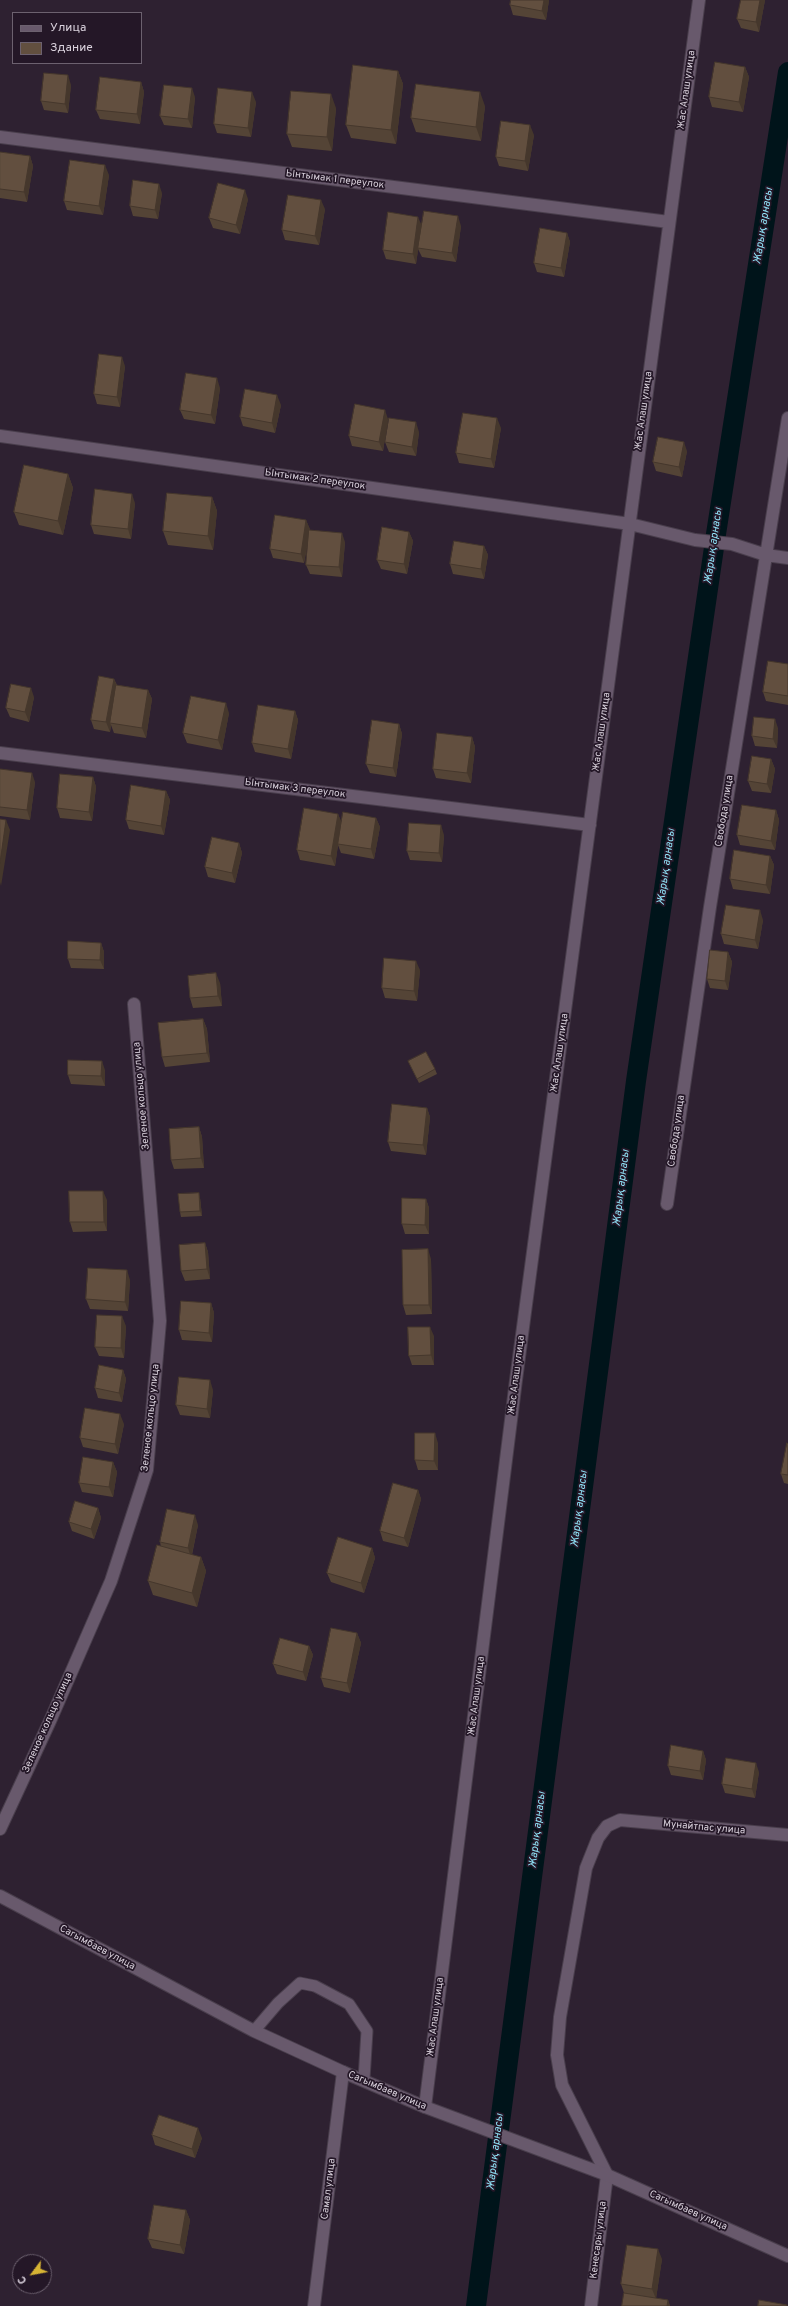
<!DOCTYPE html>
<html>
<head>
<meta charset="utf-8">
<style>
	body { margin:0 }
	#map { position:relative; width:788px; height:2306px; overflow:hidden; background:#2e2131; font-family:Overpass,sans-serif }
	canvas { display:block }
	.legend { position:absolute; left:12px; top:12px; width:130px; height:52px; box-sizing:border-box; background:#241727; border:1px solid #6c616f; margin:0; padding:5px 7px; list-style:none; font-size:12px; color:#d9d1dc }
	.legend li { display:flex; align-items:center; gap:8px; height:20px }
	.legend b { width:20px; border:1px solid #6c616f }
	.north { position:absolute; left:12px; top:2254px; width:40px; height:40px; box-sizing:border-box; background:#241727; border:1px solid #6c616f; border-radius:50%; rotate:238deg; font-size:11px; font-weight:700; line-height:16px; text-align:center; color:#d9d1dc }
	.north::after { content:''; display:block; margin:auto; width:14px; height:18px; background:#d7b434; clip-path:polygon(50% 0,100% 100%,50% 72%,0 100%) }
</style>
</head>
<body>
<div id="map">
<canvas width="788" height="2306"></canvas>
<ul class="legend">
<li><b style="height:5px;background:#68596c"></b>Улица</li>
<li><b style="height:11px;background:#624f3f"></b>Здание</li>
</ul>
<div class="north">С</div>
</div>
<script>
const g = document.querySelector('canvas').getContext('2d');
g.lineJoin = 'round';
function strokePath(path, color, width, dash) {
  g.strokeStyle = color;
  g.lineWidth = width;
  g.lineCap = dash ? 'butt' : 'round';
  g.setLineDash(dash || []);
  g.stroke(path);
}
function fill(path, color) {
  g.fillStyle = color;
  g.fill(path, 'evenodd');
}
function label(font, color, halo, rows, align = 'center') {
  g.font = font + ' Overpass,sans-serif';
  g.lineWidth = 3.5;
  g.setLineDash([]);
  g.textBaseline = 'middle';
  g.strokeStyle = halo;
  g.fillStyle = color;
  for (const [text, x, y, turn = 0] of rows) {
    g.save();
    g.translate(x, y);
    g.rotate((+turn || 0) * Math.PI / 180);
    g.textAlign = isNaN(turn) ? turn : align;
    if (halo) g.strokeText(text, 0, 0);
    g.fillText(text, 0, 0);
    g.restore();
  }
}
strokePath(new Path2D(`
	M476,2306L636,1081L716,534L788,72`), '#00141a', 20);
const service = new Path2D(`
	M254,2031L278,2003L300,1983L315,1986L349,2004L367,2031L364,2079`);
const minor = new Path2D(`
	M0,137L669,222
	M0,436L630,524L695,540L732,544L766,555L788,558
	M0,753L590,825
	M667,1204L710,907L788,418
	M0,1829L50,1721L111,1581L147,1470L160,1321L134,1004
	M425,2107L516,1380L699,0
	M314,2306L343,2072
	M591,2306L607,2175L562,2085L557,2055L560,2017L586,1868L598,1838L607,1826L620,1820L788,1835`);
const tertiary = new Path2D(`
	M0,1896L254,2031L343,2072L425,2107L607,2175L788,2256`);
strokePath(service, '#493e4c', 13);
strokePath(minor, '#493e4c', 14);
strokePath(tertiary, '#493e4c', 14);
strokePath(service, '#68596c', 11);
strokePath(minor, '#68596c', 12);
strokePath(tertiary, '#68596c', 12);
fill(new Path2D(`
	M549,0L546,20L513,15L510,5Z
	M741,0H765L759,32L741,28L737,19Z
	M745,67L749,77L743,112L712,107L709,97Z
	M398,71L403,84L396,144L351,138L346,125Z
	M141,82L144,92L140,124L100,119L96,110Z
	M71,85L68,113L44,110L41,101Z
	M195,97L192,128L164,125L160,116Z
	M256,102L251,137L217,133L214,124Z
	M485,106L481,141L416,132L411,118Z
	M336,108L332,151L292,147L287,134Z
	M534,135L528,171L499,166L496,157Z
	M0,152L30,156L33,166L27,202L0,198Z
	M109,175L103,215L67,210L64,201Z
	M162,193L158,219L133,216L130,206Z
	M248,199L240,234L213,228L209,218Z
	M325,209L319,245L285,240L282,230Z
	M421,225L461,226L456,262L422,257L418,249L416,264L386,259L383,250Z
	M567,233L570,242L564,277L537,272L534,263Z
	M125,366L120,407L97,404L94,394Z
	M220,388L215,424L184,419L180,410Z
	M281,405L275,433L243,426L240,417Z
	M388,419L383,451L352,446L349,436Z
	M501,428L494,468L459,463L456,453Z
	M419,432L416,456L389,452L385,442Z
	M687,451L682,477L656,471L653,462Z
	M68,474L73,488L63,535L19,525L14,512Z
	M212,497L217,511L213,550L168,545L163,531Z
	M135,503L131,539L94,534L91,525Z
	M306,520L310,530L345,542L342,577L310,574L306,565L308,542L304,563L273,558L270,549Z
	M409,532L413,541L407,574L381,569L377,560Z
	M484,546L488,555L484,579L453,574L450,564Z
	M788,664V705L766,701L763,692Z
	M114,679L117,685L148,690L152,699L146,738L114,733L111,725L110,732L94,729L91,720Z
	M34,697L29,722L10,717L6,708Z
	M295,711L298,720L291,759L255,752L252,743Z
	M229,713L222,750L187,743L183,733Z
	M399,724L402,734L396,777L370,773L366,764Z
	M778,728L777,748L755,746L752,736Z
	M472,737L475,747L471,783L436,778L433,769Z
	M771,759L775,769L771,793L752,791L748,781Z
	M0,769L35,782L30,820L0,816Z
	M93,777L96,787L92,821L60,818L57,808Z
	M166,791L170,800L164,835L129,829L126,820Z
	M776,810L779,820L775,850L740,845L737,835Z
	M338,814L341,822L376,818L380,827L374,859L341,853L338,845L335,866L300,860L297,850Z
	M444,835L442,862L410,860L407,851Z
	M239,843L242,853L235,883L208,877L205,867Z
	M770,856L774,865L770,894L733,889L730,879Z
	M763,920L758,949L724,944L721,934Z
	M101,943L104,952V969L71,968L68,959Z
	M728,952L732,962L728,990L710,988L707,979Z
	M420,970L417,1001L385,998L382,988Z
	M220,983L222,1006L193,1008L190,998Z
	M203,1019L207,1029L210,1062L165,1067L162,1057Z
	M408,1061L435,1069L437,1074L419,1083Z
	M105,1070V1086L71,1084L68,1075Z
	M427,1108L430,1117L426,1155L391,1151L388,1142Z
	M199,1127L202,1137L204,1168L174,1169L171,1160Z
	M200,1198L202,1216L181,1217L180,1212Z
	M426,1199L429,1208V1234H405L402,1224Z
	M107,1200V1231L73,1232L70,1222Z
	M205,1243L208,1252L210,1279L185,1281L181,1271Z
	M431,1259L432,1314L406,1315L403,1305Z
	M130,1280L128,1311L90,1309L86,1299Z
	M211,1303L214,1313L212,1342L182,1340L179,1330Z
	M126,1326L124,1358L99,1356L95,1347Z
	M434,1336V1365H412L409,1356Z
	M123,1370L126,1379L122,1402L98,1398L95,1388Z
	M213,1390L210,1418L180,1415L176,1405Z
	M124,1424L118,1454L83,1447L80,1438Z
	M438,1443V1470H418L415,1460Z
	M788,1444V1484L784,1483L781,1474Z
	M113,1462L117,1472L113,1497L82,1492L79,1483Z
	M418,1490L421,1499L408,1547L383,1541L380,1531Z
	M98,1508L101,1518L94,1539L72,1531L69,1522Z
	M198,1525L192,1555L201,1557L206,1571L197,1607L153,1595L148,1581L161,1547L160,1542Z
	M372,1548L375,1558L364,1593L331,1582L327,1573Z
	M357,1633L361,1643L350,1693L324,1687L321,1678Z
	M309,1646L313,1655L306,1681L277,1674L273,1664Z
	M703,1751L706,1760L703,1780L671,1775L668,1766Z
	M759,1772L755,1798L725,1793L722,1784Z
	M152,2135L202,2138L195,2158L155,2145Z
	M186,2210L190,2220L184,2254L152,2248L148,2239Z
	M662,2259L656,2298L668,2300L670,2306H622L624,2293L621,2284Z`), '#544436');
fill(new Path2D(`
	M544,0H549L546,20L542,11Z
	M760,0H765L759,32L756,22Z
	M745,67L749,77L743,112L739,102Z
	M398,71L403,84L396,144L391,130Z
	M68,75L71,85L68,113L65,104Z
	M141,82L144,92L140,124L137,114Z
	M192,88L195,97L192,128L188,119Z
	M252,92L256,102L251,137L248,128Z
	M480,92L485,106L481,141L476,127Z
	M331,94L336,108L332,151L327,137Z
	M530,125L534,135L528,171L525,161Z
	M30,156L33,166L27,202L24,192Z
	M105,165L109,175L103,215L99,206Z
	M159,184L162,193L158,219L155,210Z
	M245,190L248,199L240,234L236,225Z
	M321,200L325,209L319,245L315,236Z
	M458,216L461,226L456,262L452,253Z
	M418,217L422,226L416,264L413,254Z
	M567,233L570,242L564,277L561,268Z
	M122,357L125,366L120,407L117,397Z
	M217,378L220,388L215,424L211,415Z
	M277,395L281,405L275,433L272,423Z
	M385,410L388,419L383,451L379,442Z
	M497,418L501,428L494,468L491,459Z
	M416,422L419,432L416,456L412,447Z
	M684,442L687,451L682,477L679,467Z
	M68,474L73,488L63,535L58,521Z
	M132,494L135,503L131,539L128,529Z
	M212,497L217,511L213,550L208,536Z
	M306,520L310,529L304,563L301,554Z
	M409,532L413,541L407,574L404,564Z
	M342,533L345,542L342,577L339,567Z
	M484,546L488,555L484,579L481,569Z
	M114,679L118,688L110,723L111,725L110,732L106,722Z
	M31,688L34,697L29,722L25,712Z
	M148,690L152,699L146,738L142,728Z
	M226,703L229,713L222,750L218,740Z
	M295,711L298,720L291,759L288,749Z
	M775,719L778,728L777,748L773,739Z
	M399,724L402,734L396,777L393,768Z
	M472,737L475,747L471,783L467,773Z
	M771,759L775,769L771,793L767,784Z
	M32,773L35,782L30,820L27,810Z
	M93,777L96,787L92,821L89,812Z
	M166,791L170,800L164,835L161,826Z
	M776,810L779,820L775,850L771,841Z
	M338,814L342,823L338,844V845L335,866L331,856Z
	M376,818L380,827L374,859L371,849Z
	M6,820L10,830L1,886L0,882V863Z
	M441,825L444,835L442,862L439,853Z
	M239,843L242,853L235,883L232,873Z
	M770,856L774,865L770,894L766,885Z
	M760,910L763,920L758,949L755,940Z
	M101,943L104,952V969L100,960Z
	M728,952L732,962L728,990L725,981Z
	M416,961L420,970L417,1001L414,991Z
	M216,973L220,983L222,1006L218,996Z
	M203,1019L207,1029L210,1062L207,1053Z
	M102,1061L105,1070V1086L101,1076Z
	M427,1108L430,1117L426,1155L423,1145Z
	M199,1127L202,1137L204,1168L201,1158Z
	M103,1191L107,1200V1231L104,1222Z
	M199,1193L200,1198L202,1216L200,1211Z
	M426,1199L429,1208V1234L425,1225Z
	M205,1243L208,1252L210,1279L207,1269Z
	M428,1249L431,1259L432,1314L429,1305Z
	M127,1270L130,1280L128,1311L125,1302Z
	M211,1303L214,1313L212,1342L209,1333Z
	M122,1316L126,1326L124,1358L121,1348Z
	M430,1327L434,1336V1365L431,1355Z
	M123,1370L126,1379L122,1402L119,1393Z
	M210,1380L213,1390L210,1418L207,1409Z
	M120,1414L124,1424L118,1454L115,1444Z
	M435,1433L438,1443V1470L434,1461Z
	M113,1462L117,1472L113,1497L109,1487Z
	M418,1490L421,1499L408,1547L404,1538Z
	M98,1508L101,1518L94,1539L91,1529Z
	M195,1515L198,1525L191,1558L188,1548Z
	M372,1548L375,1558L364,1593L361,1583Z
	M201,1557L206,1571L197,1607L192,1593Z
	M357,1633L361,1643L350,1693L347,1683Z
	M309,1646L313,1655L306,1681L303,1672Z
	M703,1751L706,1760L703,1780L700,1771Z
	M756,1763L759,1772L755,1798L752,1789Z
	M198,2128L202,2138L195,2158L192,2149Z
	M186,2210L190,2220L184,2254L180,2245Z
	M658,2249L662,2259L656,2299L652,2289Z
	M668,2300L670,2306H667Z`), '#45372c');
const building = new Path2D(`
	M511,0H544L542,11L510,5Z
	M741,0H760L756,22L737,19Z
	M715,62L745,67L739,102L709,97Z
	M353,65L398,71L391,130L346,125Z
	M44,73L68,75L65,104L41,101Z
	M100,77L141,82L137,114L96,110Z
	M416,84L480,92L476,127L411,118Z
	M164,85L192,88L188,119L160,116Z
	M218,88L252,92L248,128L214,124Z
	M291,91L331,94L327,137L287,134Z
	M501,121L530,125L525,161L496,157Z
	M0,152L30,156L24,192L0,189Z
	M70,160L105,165L99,206L64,201Z
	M133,180L159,184L155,210L130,206Z
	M218,183L245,190L236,225L209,218Z
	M288,195L321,200L315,236L282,230Z
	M424,211L458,216L452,253L418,248Z
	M388,212L418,217L413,254L383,250Z
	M540,228L567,233L561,268L534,263Z
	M99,354L122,357L117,397L94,394Z
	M186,373L217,378L211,415L180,410Z
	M245,389L277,395L272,423L240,417Z
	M355,404L385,410L379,442L349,436Z
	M463,413L497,418L491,459L456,453Z
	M389,418L416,422L412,447L385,442Z
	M658,437L684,442L679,467L653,462Z
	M24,465L68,474L58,521L14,512Z
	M95,489L132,494L128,529L91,525Z
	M167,493L212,497L208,536L163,531Z
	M275,515L306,520L301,554L270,549Z
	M382,527L409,532L404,564L377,560Z
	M309,530L342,533L339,567L306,565Z
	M454,541L484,546L481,569L450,564Z
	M768,661L788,664V696L763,692Z
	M99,676L114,679L106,722L91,720Z
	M11,684L31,688L25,712L6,708Z
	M116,685L148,690L142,728L110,723Z
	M191,696L226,703L218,740L183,733Z
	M258,705L295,711L288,749L252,743Z
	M754,717L775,719L773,739L752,736Z
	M372,720L399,724L393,768L366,764Z
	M437,733L472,737L467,773L433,769Z
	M752,756L771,759L767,784L748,781Z
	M0,769L32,773L27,810L0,807Z
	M60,774L93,777L89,812L57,808Z
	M131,785L166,791L161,826L126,820Z
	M742,805L776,810L771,841L737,835Z
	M304,808L338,814L331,856L297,850Z
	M343,812L376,818L371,849L338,844Z
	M0,819L6,820L0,863Z
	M409,823L441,825L439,853L407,851Z
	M212,837L239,843L232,873L205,867Z
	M734,850L770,856L766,885L730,879Z
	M726,905L760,910L755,940L721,934Z
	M68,941L101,943L100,960L68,959Z
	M710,950L728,952L725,981L707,979Z
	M384,958L416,961L414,991L382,988Z
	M216,973L218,996L190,998L188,976Z
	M203,1019L207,1053L162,1057L158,1023Z
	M426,1052L435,1069L417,1079L408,1061Z
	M68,1060L102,1061L101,1076L68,1075Z
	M392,1104L427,1108L423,1145L388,1142Z
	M199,1127L201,1158L171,1160L169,1129Z
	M69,1191H103L104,1222H70Z
	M199,1193L200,1211L180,1212L178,1194Z
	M402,1198L426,1199L425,1225L402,1224Z
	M205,1243L207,1269L181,1271L179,1245Z
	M428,1249L429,1305H403L402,1250Z
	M88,1268L127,1270L125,1302L86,1299Z
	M181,1301L211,1303L209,1333L179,1330Z
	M97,1315L122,1316L121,1348L95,1347Z
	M408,1327H430L431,1355L409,1356Z
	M99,1365L123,1370L119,1393L95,1388Z
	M179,1377L210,1380L207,1409L176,1405Z
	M85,1408L120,1414L115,1444L80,1438Z
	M415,1433H435L434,1461L415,1460Z
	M787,1443L788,1444V1475L781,1474Z
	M83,1457L113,1462L109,1487L79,1483Z
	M393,1483L418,1490L404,1538L380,1531Z
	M75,1501L98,1508L91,1529L69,1522Z
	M167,1509L195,1515L188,1548L160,1542Z
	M338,1537L372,1548L361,1583L327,1573Z
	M157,1545L201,1557L192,1593L148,1581Z
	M331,1628L357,1633L347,1683L321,1678Z
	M280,1638L309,1646L303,1672L273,1664Z
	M671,1745L703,1751L700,1771L668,1766Z
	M726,1758L756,1763L752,1789L722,1784Z
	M159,2115L198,2128L192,2149L152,2135Z
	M154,2205L186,2210L180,2245L148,2239Z
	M627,2245L658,2249L652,2289L621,2284Z
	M624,2293L668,2300L667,2306H622Z
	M759,2300L787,2305V2306H758Z`);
fill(building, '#624f3f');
strokePath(building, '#45372c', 1);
label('10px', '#d9d1dc', '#241727', [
	["Жас Алаш улица",687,90,-82],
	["Ынтымак 1 переулок",335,180,7],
	["Жас Алаш улица",644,411,-82],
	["Ынтымак 2 переулок",315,480,8],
	["Жас Алаш улица",602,732,-82],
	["Ынтымак 3 переулок",295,789,7],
	["Свобода улица",725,811,-81],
	["Жас Алаш улица",560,1053,-82],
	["Зеленое кольцо улица",142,1096,-95],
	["Свобода улица",677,1131,-82],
	["Жас Алаш улица",517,1375,-83],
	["Зеленое кольцо улица",151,1418,-84],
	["Жас Алаш улица",477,1696,-83],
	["Зеленое кольцо улица",48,1723,-66],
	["Мунайтпас улица",704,1828,5],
	["Сагымбаев улица",97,1948,28],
	["Жас Алаш улица",436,2017,-83],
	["Сагымбаев улица",387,2091,23],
	["Самал улица",329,2189,-83],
	["Сагымбаев улица",688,2211,24],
	["Кенесары улица",599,2240,-83]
]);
label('italic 11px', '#92e7fc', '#241727', [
	["Жарық арнасы",764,226,-81],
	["Жарық арнасы",714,546,-82],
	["Жарық арнасы",667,867,-82],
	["Жарық арнасы",622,1188,-83],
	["Жарық арнасы",580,1509,-83],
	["Жарық арнасы",538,1830,-83],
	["Жарық арнасы",496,2152,-83]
]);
</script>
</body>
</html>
